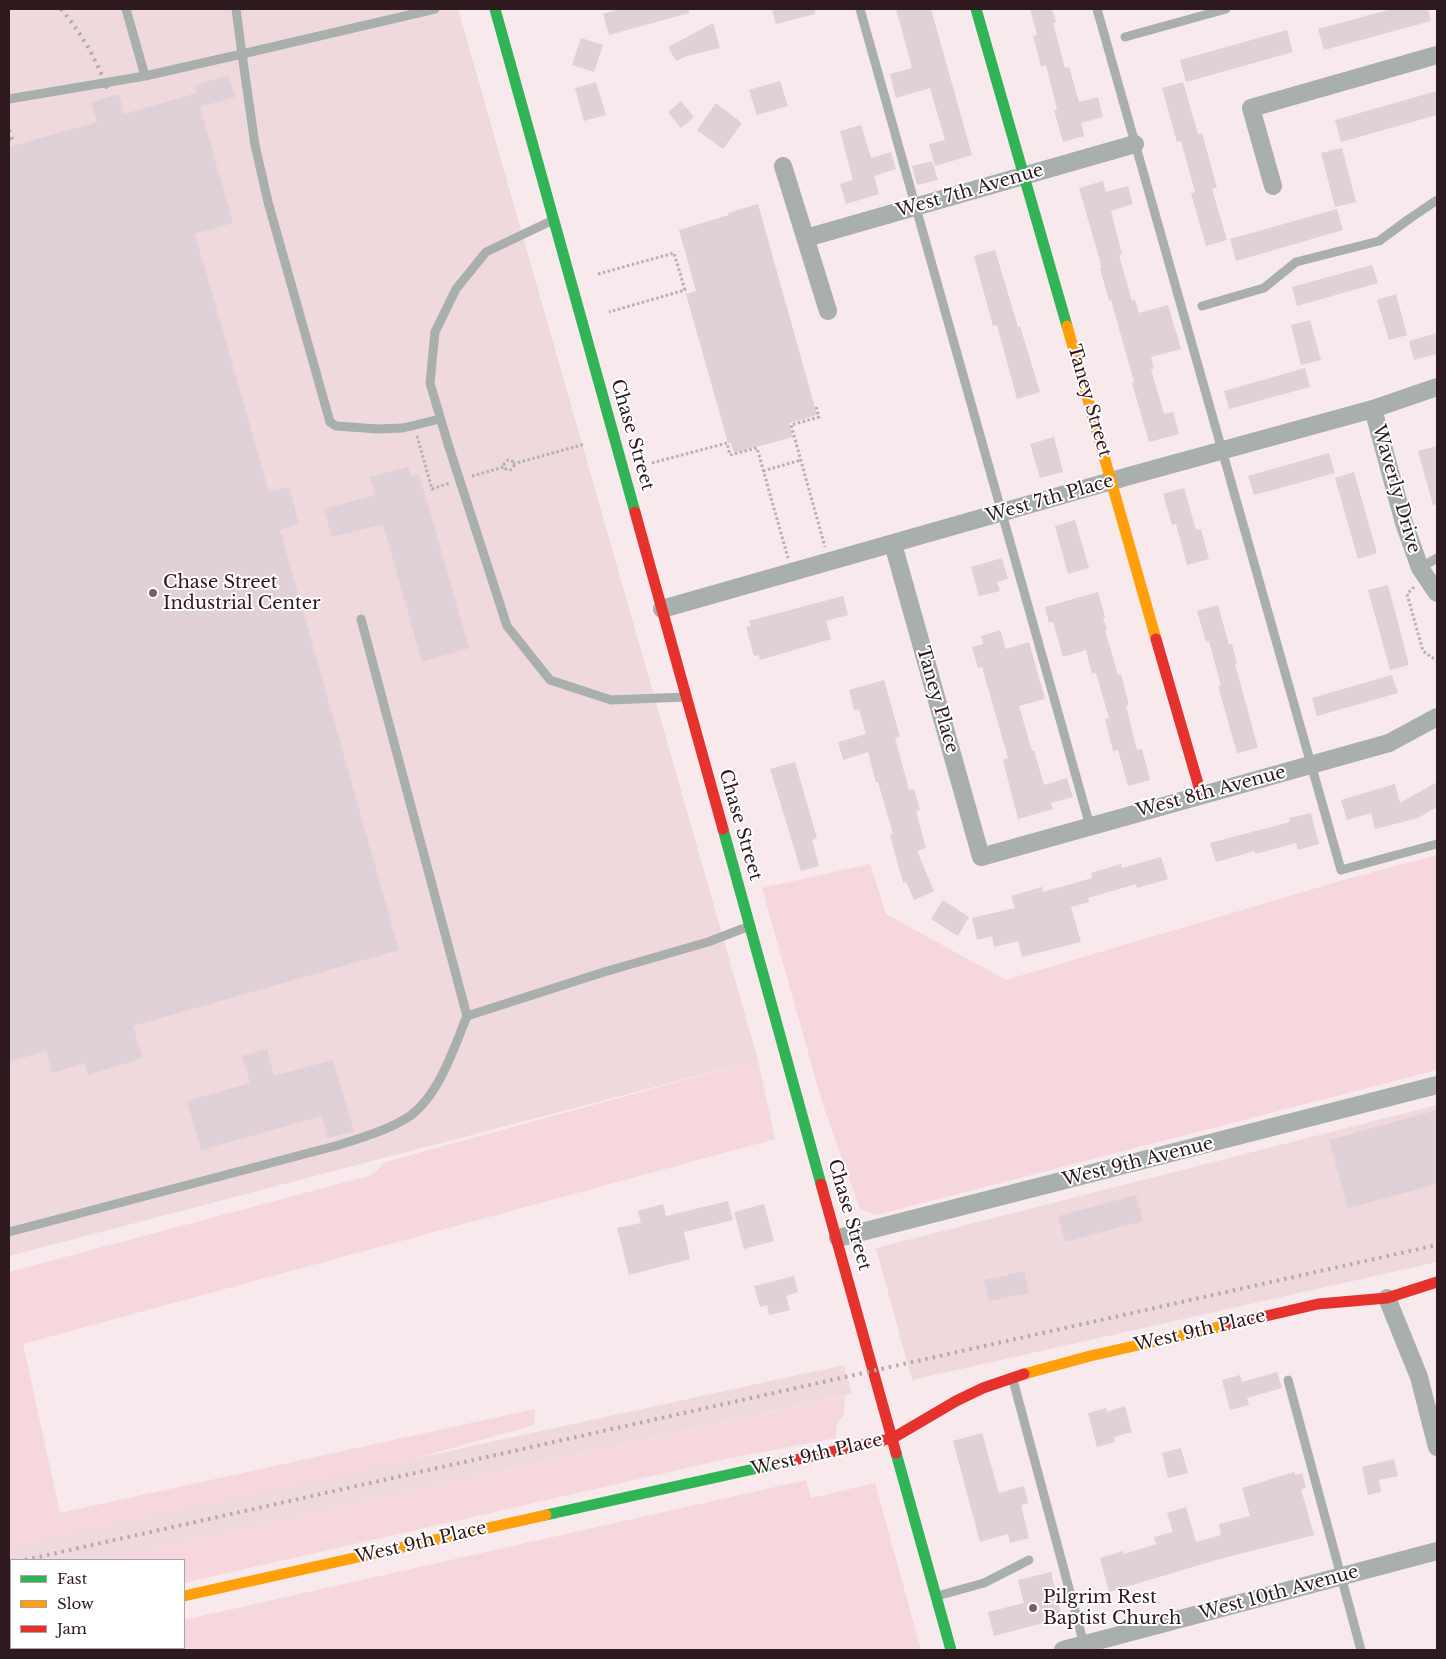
<!DOCTYPE html>
<html>
<head>
<meta charset="utf-8">
<style>
	body { margin:0 }
	#map { position:relative; width:1446px; height:1659px; overflow:hidden; background:#f7e9ec; font-family:"Libre Baskerville",serif }
	canvas { display:block }
	.frame { position:absolute; inset:0; border:10px solid #2e191e; pointer-events:none }
	.legend { position:absolute; left:10px; top:1559px; width:175px; height:90px; box-sizing:border-box; background:#fff; border:1px solid #aba3a5; margin:0; padding:6px 9px; list-style:none; font-size:15px; color:#2e191e }
	.legend li { display:flex; align-items:center; gap:10px; height:25px }
	.legend b { width:25px; border:1px solid #aba3a5 }
</style>
</head>
<body>
<div id="map">
<canvas width="1446" height="1659"></canvas>
<div class="frame"></div>
<ul class="legend">
<li><b style="height:6px;background:#30b455"></b>Fast</li>
<li><b style="height:6px;background:#ff9f0a"></b>Slow</li>
<li><b style="height:6px;background:#e5322d"></b>Jam</li>
</ul>
</div>
<script>
const g = document.querySelector('canvas').getContext('2d');
g.lineJoin = 'round';
function fill(path, color) {
  g.fillStyle = color;
  g.fill(path, 'evenodd');
}
function strokePath(path, color, width, dash) {
  g.strokeStyle = color;
  g.lineWidth = width;
  g.lineCap = dash ? 'butt' : 'round';
  g.setLineDash(dash || []);
  g.stroke(path);
}
function label(font, color, halo, rows, align = 'center') {
  g.font = font + ' "Libre Baskerville",serif';
  g.lineWidth = 4;
  g.setLineDash([]);
  g.textBaseline = 'middle';
  g.strokeStyle = halo;
  g.fillStyle = color;
  for (const [text, x, y, turn = 0] of rows) {
    g.save();
    g.translate(x, y);
    g.rotate((+turn || 0) * Math.PI / 180);
    g.textAlign = isNaN(turn) ? turn : align;
    if (halo) g.strokeText(text, 0, 0);
    g.fillText(text, 0, 0);
    g.restore();
  }
}
fill(new Path2D(`
	M9,9H458L758,1060L9,1256Z
	M1437,1105V1262L912,1380L876,1248Z
	M844,1365L852,1394L103,1560H11V1581H9V1547Z`), '#efd9dd');
fill(new Path2D(`
	M1437,855V1070L876,1215L860,1209L822,1102L762,888L870,864L886,914L1006,980L1340,881Z
	M758,1060L775,1139L23,1344L60,1513L535,1409L534,1425L395,1464L9,1547V1272L372,1175L385,1162Z
	M845,1396L844,1415L837,1423L836,1438L726,1459L184,1583V1560H103Z
	M806,1480L811,1498L875,1483L921,1650H48L60,1648H184V1620Z`), '#f6d7de');
fill(new Path2D(`
	M621,9H689V13L609,35L603,14Z
	M772,9H815V14L776,24Z
	M896,9H931L972,155L935,166L929,144L945,140L930,88L896,98L890,74L912,68Z
	M1030,9H1052L1056,22L1053,23L1065,68L1069,67L1079,102L1098,97L1103,117L1081,123L1084,136L1063,142L1054,110L1057,109L1046,65L1041,67L1033,36L1037,35Z
	M1392,9H1428L1431,21L1324,50L1318,29Z
	M713,23L720,48L687,56L676,61L668,47Z
	M1287,30L1293,52L1186,82L1180,60Z
	M581,38L603,45L594,72L572,65Z
	M228,75L235,97L200,107L233,223L195,234L269,492L289,487L299,524L280,530L399,950L133,1026L143,1058L88,1075L85,1063L52,1073L46,1051L9,1062V147L97,122L91,102L119,94L124,114L197,93L195,85Z
	M780,81L788,106L757,115L749,90Z
	M596,82L606,115L584,121L575,88Z
	M1183,82L1198,134L1202,133L1217,188L1212,189L1227,240L1206,246L1191,193L1195,192L1181,141L1177,142L1162,88Z
	M1437,91V115L1341,142L1335,120Z
	M681,101L694,117L681,128L668,112Z
	M716,103L742,123L723,149L697,130Z
	M861,125L871,158L891,152L896,169L874,176L879,194L846,204L840,184L853,180L840,131Z
	M1342,148L1356,202L1335,207L1321,153Z
	M932,161L938,180L917,185L912,166Z
	M1103,181L1106,192L1128,186L1133,204L1111,211L1122,254L1119,255L1132,301L1135,300L1139,313L1168,305L1181,349L1151,357L1154,368L1151,369L1164,414L1173,412L1179,434L1149,442L1132,383L1134,382L1111,300L1109,301L1100,268H1102L1079,188Z
	M758,204L817,415L789,423L793,437L734,453L731,443H728L686,294L696,291L679,230L729,215L728,213Z
	M1337,209L1343,230L1236,261L1230,239Z
	M995,250L1018,327L1020,326L1040,392L1017,399L997,325L993,326L974,256Z
	M1372,265L1378,283L1297,306L1292,287Z
	M1396,294L1407,335L1389,340L1377,300Z
	M1310,320L1321,360L1301,365L1291,325Z
	M1437,333V354L1414,360L1409,341Z
	M1305,368L1310,387L1229,409L1224,391Z
	M1054,437L1063,472L1040,478L1030,444Z
	M1437,446V505H1433L1418,451Z
	M1329,453L1335,473L1254,495L1248,476Z
	M408,467L411,476L419,474L469,648L422,662L383,524L332,537L324,509L375,495L370,477Z
	M1354,472L1377,553L1358,559L1335,478Z
	M1184,488L1196,530L1201,529L1209,559L1187,565L1176,524L1172,525L1163,494Z
	M1075,520L1089,568L1068,574L1055,526Z
	M1002,558L1008,579L997,582L1000,591L979,596L971,567Z
	M1388,585L1409,665L1390,670L1368,590Z
	M1098,592L1105,617L1103,618L1107,630H1105L1118,675L1121,674L1129,705L1126,706L1137,750L1142,749L1150,780L1128,786L1118,750L1113,751L1105,719L1109,718L1096,673L1092,674L1086,650L1063,657L1053,622L1049,623L1045,607Z
	M843,596L848,615L826,621L831,639L760,660L759,655L754,656L746,627L751,626L749,621Z
	M1218,605L1229,645L1232,644L1237,663L1235,664L1258,748L1237,753L1218,686H1221L1209,641L1206,642L1197,611Z
	M1000,630L1006,649L1029,642L1045,699L1019,706L1032,751L1034,750L1044,785L1067,778L1073,797L1051,803L1053,809L1018,819L1003,760L1008,758L982,667L978,668L972,647L983,644L981,636Z
	M1392,675L1398,693L1317,716L1312,698Z
	M884,680L900,737L895,738L909,790L914,789L920,810L916,811L926,848L917,851L934,891L914,900L906,882L903,883L890,835L893,834L878,782L876,783L868,752L843,760L838,742L866,734L859,709L854,710L849,690Z
	M795,762L817,838L812,840L819,866L801,871L770,769Z
	M1437,782V807L1418,818L1375,829L1371,813L1347,820L1341,800L1395,784L1400,803Z
	M1311,813L1319,844L1298,850L1296,843L1255,854V851L1216,862L1210,843L1290,822L1289,818Z
	M1161,857L1168,879L1137,888L1136,884L1088,898L1089,902L1071,907L1081,942L1022,957L1018,941L994,947L992,936L977,940L972,918L1015,908L1011,896L1042,887L1043,892L1092,878L1091,873L1121,864L1122,868Z
	M943,900L969,917L958,936L931,919Z
	M267,1049L274,1076L333,1060L354,1131L328,1138L322,1116L201,1150L187,1101L250,1083L242,1056Z
	M1437,1110V1184L1348,1208L1329,1140Z
	M1136,1195L1143,1221L1065,1242L1058,1216Z
	M728,1201L733,1220L684,1232L690,1259L629,1275L617,1228L641,1223L638,1211L663,1204L666,1216Z
	M764,1204L774,1241L744,1249L734,1212Z
	M1024,1271L1029,1293L989,1301L984,1280Z
	M794,1276L798,1292L786,1296L790,1310L769,1315L767,1305L760,1307L754,1286Z
	M1277,1372L1282,1388L1247,1398L1249,1405L1230,1410L1222,1380L1240,1375L1242,1382Z
	M1125,1406L1132,1432L1114,1437L1115,1442L1097,1447L1088,1413L1106,1408L1107,1412Z
	M982,1433L999,1493L1024,1486L1028,1503L1021,1505L1029,1538L1010,1543L1008,1534L980,1542L953,1441Z
	M1181,1448L1188,1473L1168,1478L1162,1453Z
	M1394,1459L1398,1476L1379,1480L1381,1492L1368,1495L1362,1467Z
	M1294,1472L1295,1475L1302,1473L1306,1488L1301,1489L1314,1535L1216,1560L1109,1592L1100,1558L1123,1551L1124,1554L1156,1544L1154,1537L1173,1532L1167,1513L1186,1507L1196,1542L1221,1535L1219,1524L1250,1516L1242,1488Z
	M1051,1572L1062,1618L994,1636L988,1612L1024,1603L1018,1580Z`), '#e0d0d7');
strokePath(new Path2D(`
	M598,274L674,253L685,290L609,312
	M816,407L819,417L791,425L825,547
	M417,436L432,489L450,483
	M504 465a5 5 0 1 1 10 0a5 5 0 1 1-10 0Z
	M652,463L727,443L730,455L757,448L788,558
	M513,464L585,444
	M763,471L801,460
	M472,476L504,467
	M1414,587L1407,594L1423,651L1437,661`), '#b1b2b1', 3, [2.5, 2.5]);
strokePath(new Path2D(`
	M126,9L145,76L242,54L255,145L268,202L330,422L336,426L378,429L403,428L440,419
	M236,9L242,54L435,9
	M860,9L1090,826
	M1097,9L1341,870L1437,844
	M1125,37L1226,9
	M9,99L145,76
	M551,221L486,252L456,289L435,332L430,383L448,444L507,626L550,680L611,700L686,697
	M1202,306L1264,288L1296,262L1379,241L1409,219L1437,200
	M1420,568L1437,558
	M361,619L467,1016
	M9,1232L339,1145C361,1138 391,1129 410,1116C439,1095 454,1048 467,1016L604,972L708,942L747,927
	M1013,1380L1085,1648
	M1288,1380L1361,1650
	M937,1596L984,1583L1029,1560`), '#a8afad', 9);
strokePath(new Path2D(`
	M783,166L828,311
	M1273,186L1251,108L1437,55
	M806,238L1135,144
	M1373,409L1404,523L1420,568L1437,593
	M893,544L981,857L1389,743L1437,717
	M662,609L1129,476L1373,409L1437,387
	M838,1238L1437,1085
	M1387,1298L1419,1377L1437,1447
	M9,1638L11,1637
	M1063,1650L1437,1551`), '#a8afad', 18);
strokePath(new Path2D(`
	M495,9L635,512
	M976,9L1067,326
	M723,829L821,1184
	M896,1453L951,1650
	M546,1515L781,1463`), '#30b455', 11);
strokePath(new Path2D(`
	M1067,326L1156,639
	M1024,1374L1090,1356L1227,1325
	M184,1596L546,1515`), '#ff9f0a', 11);
strokePath(new Path2D(`
	M635,512L723,829
	M1156,639L1201,794
	M821,1184L896,1453
	M1227,1325L1318,1304L1387,1298L1437,1282
	M781,1463L893,1438L956,1401L983,1388L1024,1374`), '#e5322d', 11);
strokePath(new Path2D(`
	M61,9C82,34 97,60 108,91
	M9,130L12,140
	M25,1560L1437,1245
	M9,1564L11,1563`), '#afadad', 4, [2.5, 5]);
for (const [x, y, r, color] of [
	[153,593,5,"#746266"],
	[1033,1608,5,"#746266"]
]) {
  const dot = new Path2D();
  dot.arc(x, y, r, 0, 2 * Math.PI);
  g.fillStyle = color;
  g.fill(dot);
  strokePath(dot, '#fff', 2);
}
label('18px', '#2e191e', '#fff', [
	["West 7th Avenue",970,191,-16],
	["Taney Street",1089,401,74],
	["Chase Street",632,435,74],
	["Waverly Drive",1396,489,74],
	["West 7th Place",1050,499,-16],
	["Taney Place",937,700,74],
	["West 8th Avenue",1211,792,-15],
	["Chase Street",740,825,74],
	["West 9th Avenue",1138,1162,-14],
	["Chase Street",849,1215,74],
	["West 9th Place",1200,1331,-13],
	["West 9th Place",817,1455,-13],
	["West 9th Place",421,1543,-13],
	["West 10th Avenue",1279,1593,-15]
]);
label('18px', '#2e191e', '#fff', [
	["Chase Street",163,583],
	["Industrial Center",163,604],
	["Pilgrim Rest",1043,1598],
	["Baptist Church",1043,1619]
], 'left');
</script>
</body>
</html>
